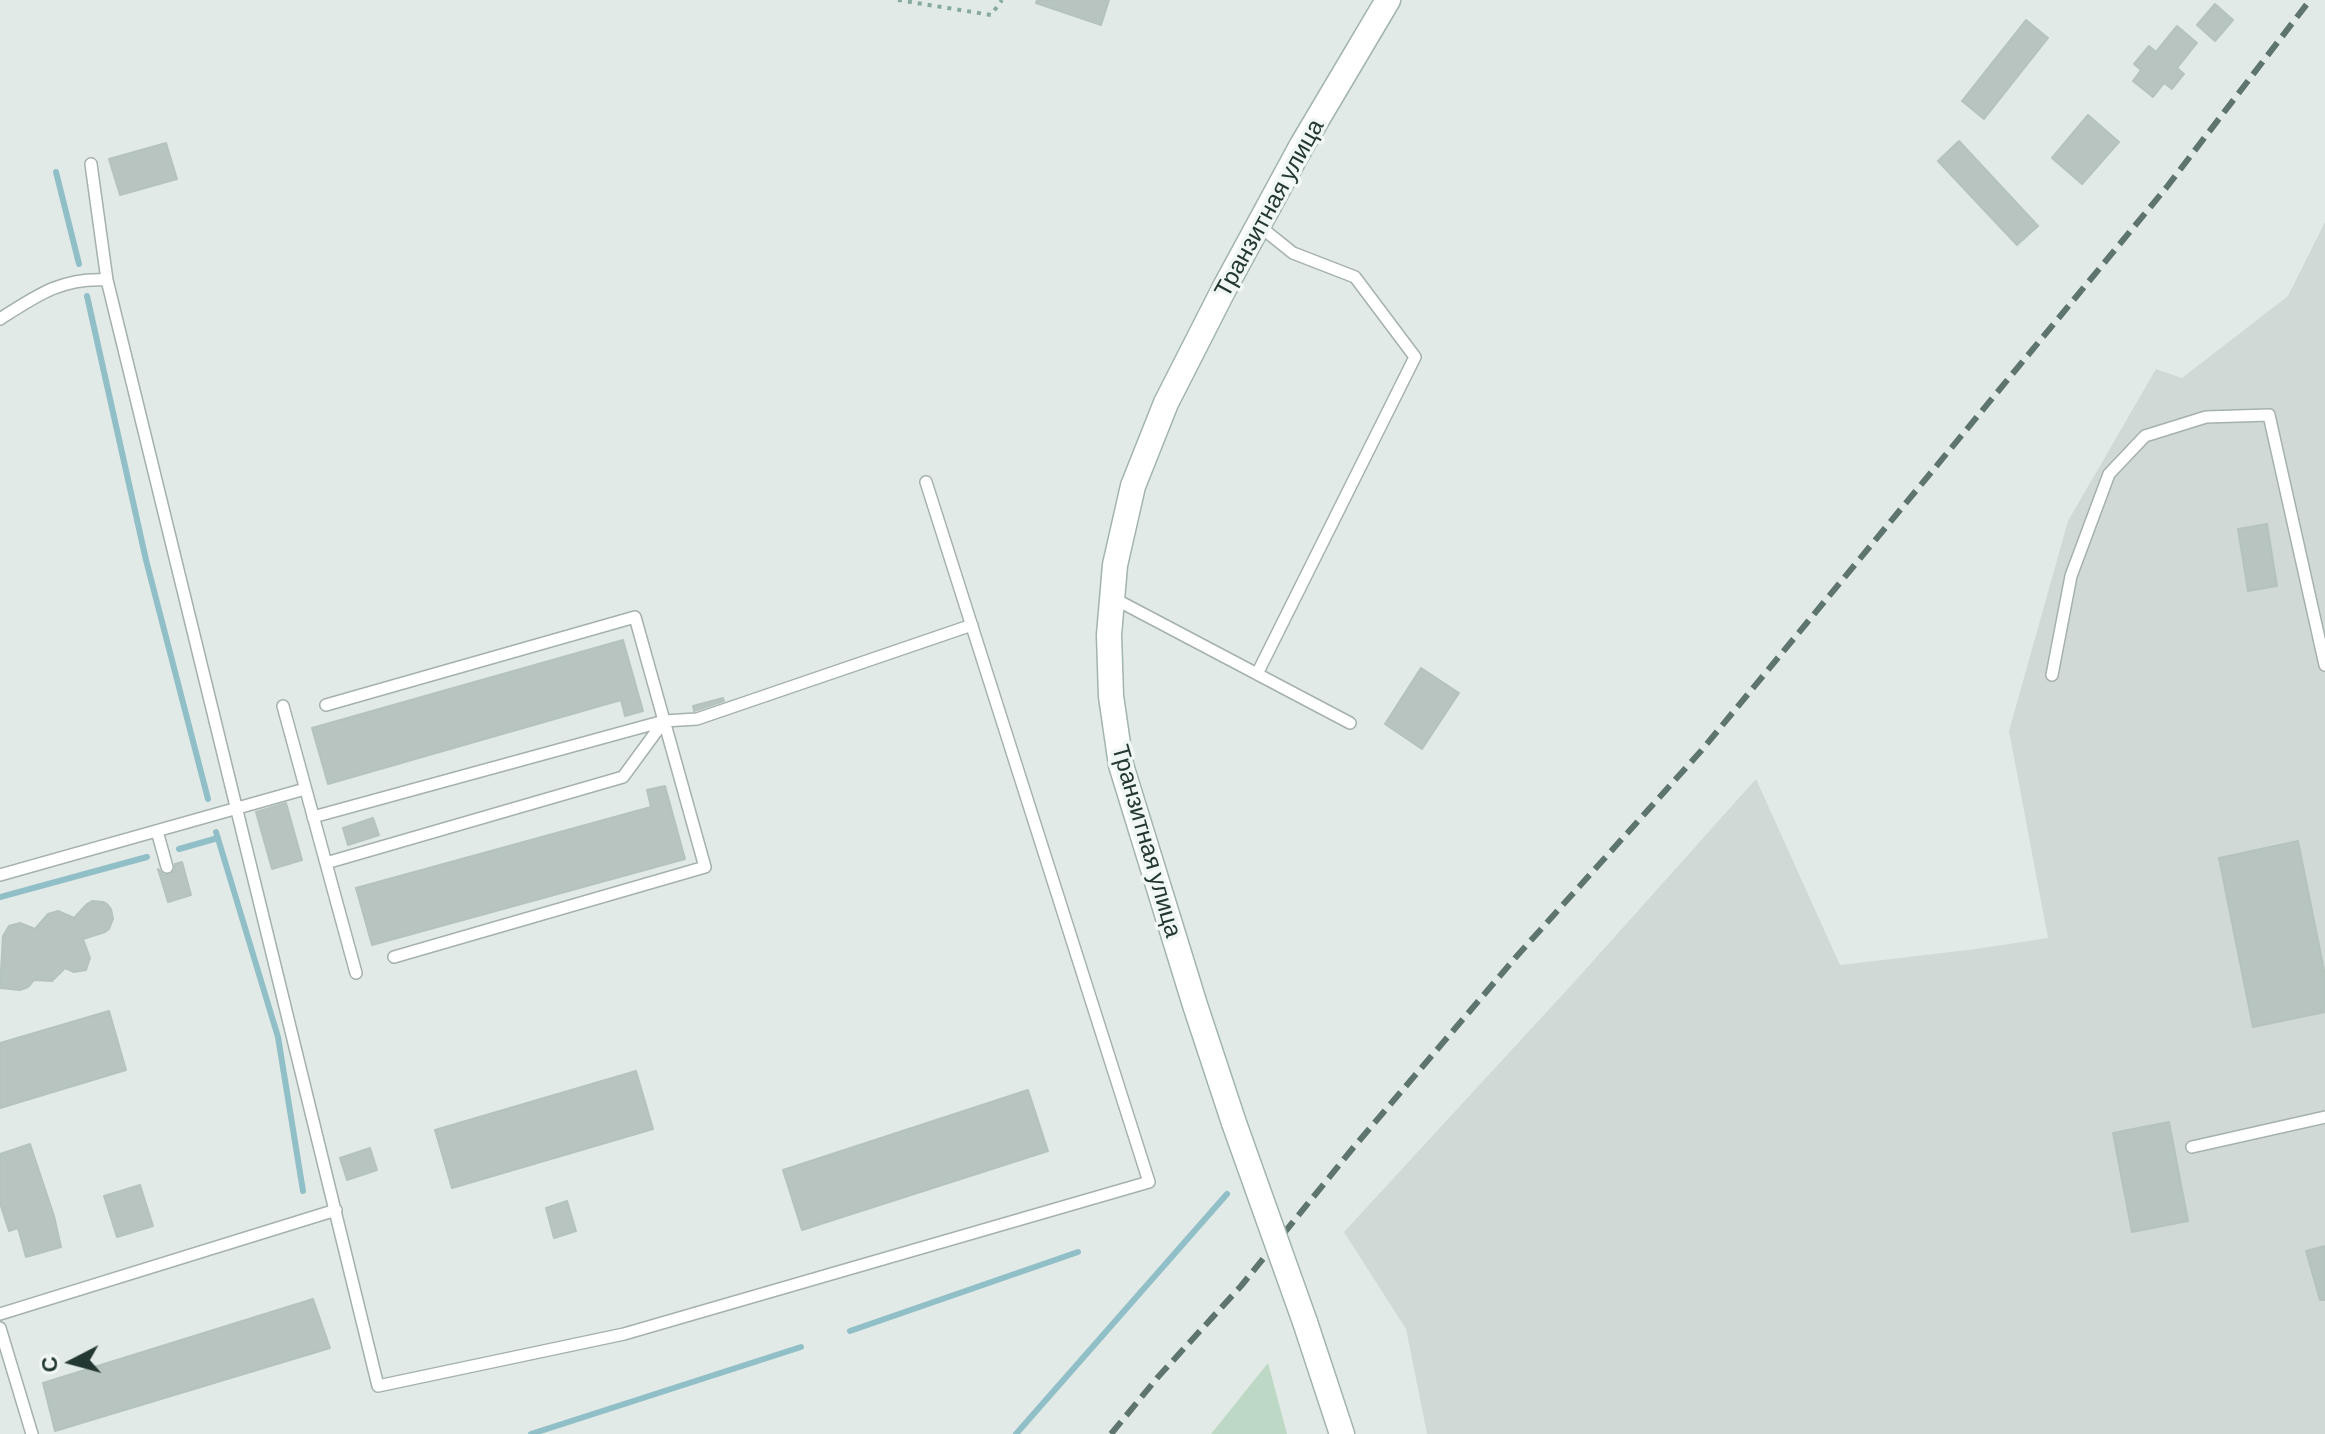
<!DOCTYPE html>
<html>
<head>
<meta charset="utf-8">
<style>
	body { margin:0 }
	#map { position:relative; width:2325px; height:1434px; overflow:hidden; background:#e1eae6; font-family:Barlow,sans-serif }
	canvas { display:block }
	.north { position:absolute; left:32px; top:1322px; width:80px; height:80px; -webkit-text-stroke:6px #f1f7f4; paint-order:stroke; rotate:264deg; font-size:22px; font-weight:700; line-height:32px; text-align:center; color:#243833 }
	.north::after { content:''; display:block; margin:auto; width:28px; height:36px; background:#243833; clip-path:polygon(50% 0,100% 100%,50% 72%,0 100%) }
</style>
</head>
<body>
<div id="map">
<canvas width="2325" height="1434"></canvas>
<div class="north">С</div>
</div>
<script>
const g = document.querySelector('canvas').getContext('2d');
g.lineJoin = 'round';
function fill(path, color) {
  g.fillStyle = color;
  g.fill(path, 'evenodd');
}
function strokePath(path, color, width, dash) {
  g.strokeStyle = color;
  g.lineWidth = width;
  g.lineCap = dash ? 'butt' : 'round';
  g.setLineDash(dash || []);
  g.stroke(path);
}
function label(font, color, halo, rows, align = 'center') {
  g.font = font + ' Barlow,sans-serif';
  g.lineWidth = 7;
  g.setLineDash([]);
  g.textBaseline = 'middle';
  g.strokeStyle = halo;
  g.fillStyle = color;
  for (const [text, x, y, turn = 0] of rows) {
    g.save();
    g.translate(x, y);
    g.rotate((+turn || 0) * Math.PI / 180);
    g.textAlign = isNaN(turn) ? turn : align;
    if (halo) g.strokeText(text, 0, 0);
    g.fillText(text, 0, 0);
    g.restore();
  }
}
fill(new Path2D(`
	M2325,222V1434H1427L1406,1329L1344,1232L1576,980L1756,779L1840,965L1976,949L2048,938L2009,731L2068,521L2156,369L2182,378L2288,296Z`), '#d0d9d5');
fill(new Path2D(`
	M1268,1363L1287,1434H1211Z`), '#bdd8c4');
strokePath(new Path2D(`
	M56,172L79,264
	M87,296L146,560L208,799
	M216,832L278,1037L303,1191
	M179,849L218,838
	M0,897L147,857
	M850,1331L1078,1252
	M531,1434L801,1347
	M1016,1434L1227,1194`), '#90bfc8', 6);
const building = new Path2D(`
	M1037,0H1109L1101,25L1036,3Z
	M2215,4L2233,20L2215,41L2197,25Z
	M2026,20L2048,38L1984,119L1962,101Z
	M2177,26L2197,43L2177,68L2184,74L2172,89L2164,83L2153,97L2133,81L2141,70L2134,64L2149,46L2156,52Z
	M2088,115L2119,142L2082,184L2052,158Z
	M1959,141L2038,226L2017,245L1938,161Z
	M166,143L177,179L120,195L109,159Z
	M2267,524L2277,586L2248,591L2238,529Z
	M623,640L643,711L625,716L621,700L328,784L312,728Z
	M1421,668L1459,693L1422,749L1385,724Z
	M723,698L724,701L694,711L693,706Z
	M665,786L685,859L372,945L356,888L651,807L647,790Z
	M286,803L302,860L272,869L256,812Z
	M373,818L379,835L348,845L343,828Z
	M2298,841L2325,975V1012L2253,1027L2219,858Z
	M182,862L191,895L168,902L158,869L164,875H170L175,870V864Z
	M92,901L103,902L107,904L111,909L113,919L109,929L105,932L83,939L90,958L86,970L74,972L65,968L52,981L34,980L28,987L20,990L0,988L3,936L9,926L20,923L35,929L48,914L58,911L74,918L87,904Z
	M109,1011L126,1070L0,1108V1043Z
	M636,1071L653,1129L452,1188L435,1130Z
	M1028,1090L1048,1151L802,1230L783,1170Z
	M2169,1122L2188,1221L2132,1232L2113,1133Z
	M30,1144L54,1216L61,1247L26,1257L18,1228L9,1231L0,1203V1154Z
	M370,1148L377,1170L347,1180L340,1158Z
	M140,1185L153,1226L117,1237L104,1196Z
	M567,1201L576,1231L554,1238L546,1208Z
	M2325,1246V1300H2320L2306,1251Z
	M313,1299L330,1348L55,1431L43,1383Z`);
fill(building, '#b7c4bf');
strokePath(building, '#b5c3bd', 2);
const service = new Path2D(`
	M91,164L107,280L378,1386L624,1334L1149,1182L926,482
	M0,319C36,296 62,277 107,280
	M1113,598L1350,723
	M1257,674L1415,357L1355,277L1293,253L1258,225
	M2052,675L2071,576L2109,474L2145,436L2206,417L2269,415L2325,665
	M326,705L635,617L705,867L394,957
	M283,706L356,973
	M313,817L664,721L697,719L972,625
	M157,831L167,867
	M326,863L623,777L664,721
	M0,875L305,789
	M2192,1147L2325,1117
	M0,1314L336,1210
	M0,1328L32,1434`);
const secondary = new Path2D(`
	M1234,1123L1195,1005L1121,765L1111,696L1109,635L1115,565L1133,486L1166,403L1225,287L1302,145L1388,0
	M1305,1322L1342,1434`);
strokePath(service, '#a5b1ad', 14);
strokePath(secondary, '#a2b4ae', 27);
strokePath(new Path2D(`
	M898,0L991,15L1002,0`), '#86aa9f', 4, [4, 6]);
strokePath(service, '#fff', 11);
strokePath(secondary, '#fff', 24);
strokePath(new Path2D(`
	M1111,1434L1158,1377L1241,1286L1353,1148L1516,957L1701,751L2166,188L2310,0`), '#5e746e', 6, [16, 8]);
const secondaryBridge = new Path2D(`
	M1234,1123L1305,1322`);
strokePath(secondaryBridge, '#a2b4ae', 27, []);
strokePath(secondaryBridge, '#fff', 24);
label('24px', '#243833', '#f1f7f4', [
	["Транзитная улица",1269,208,-61],
	["Транзитная улица",1147,841,74]
]);
</script>
</body>
</html>
